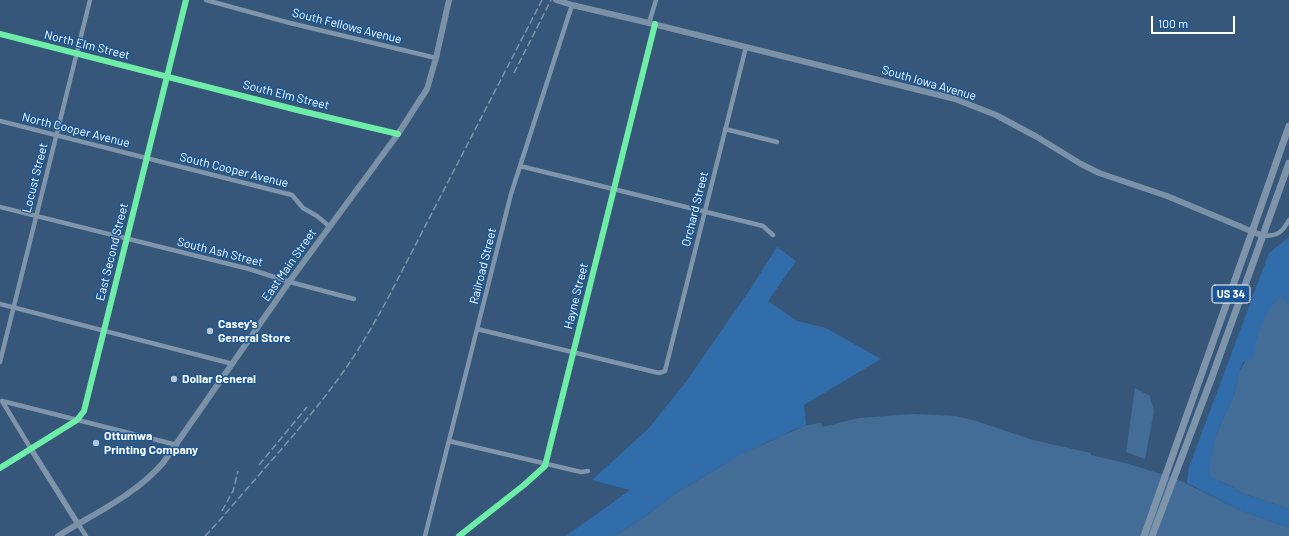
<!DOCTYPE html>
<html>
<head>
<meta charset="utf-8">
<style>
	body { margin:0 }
	#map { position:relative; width:1289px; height:536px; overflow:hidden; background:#365779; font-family:Barlow,sans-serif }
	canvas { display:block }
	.scale { position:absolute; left:1151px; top:16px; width:84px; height:18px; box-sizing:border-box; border:2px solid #fff; border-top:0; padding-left:5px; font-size:12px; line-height:14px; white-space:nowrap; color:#fff; -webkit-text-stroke:3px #1b5794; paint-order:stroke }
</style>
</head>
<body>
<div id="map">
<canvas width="1289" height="536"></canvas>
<div class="scale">100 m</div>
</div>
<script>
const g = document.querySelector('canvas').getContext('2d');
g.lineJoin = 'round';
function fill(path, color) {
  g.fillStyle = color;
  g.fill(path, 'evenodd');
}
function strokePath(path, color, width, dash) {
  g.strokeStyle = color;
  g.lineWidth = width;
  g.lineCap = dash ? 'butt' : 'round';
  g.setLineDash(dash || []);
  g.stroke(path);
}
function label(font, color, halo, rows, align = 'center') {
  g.font = font + ' Barlow,sans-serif';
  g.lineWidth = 3;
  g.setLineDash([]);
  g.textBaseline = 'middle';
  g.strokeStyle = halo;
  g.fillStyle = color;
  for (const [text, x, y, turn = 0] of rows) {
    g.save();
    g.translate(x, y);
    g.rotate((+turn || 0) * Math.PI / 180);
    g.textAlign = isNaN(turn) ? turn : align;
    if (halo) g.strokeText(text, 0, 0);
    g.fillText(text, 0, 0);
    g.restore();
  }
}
fill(new Path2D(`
	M1289,237V307L1282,295L1259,335L1253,361L1243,362L1239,372L1234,395L1216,435L1219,481L1231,486L1242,493L1289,509V528L1240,510L1187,483L1189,467L1269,253Z
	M777,247L796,261L768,301L797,321L826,328L881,359L804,405L806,425L791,431L781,437L769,441L723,465L676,493L643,518L615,536H566L630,490L592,480L649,428L685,383L751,288Z`), '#306daa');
fill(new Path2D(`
	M1282,295L1289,307V509L1242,493L1231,486L1213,478L1209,474L1210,464L1216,435L1234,395L1239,372L1247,358L1253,360C1256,336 1264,312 1282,295Z
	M1135,388L1150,396L1154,411L1145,459L1126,452Z
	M913,414L956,416L976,421L1033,440L1091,453V455L1129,464L1177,479L1240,510L1289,528V536H615L643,518L676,493L740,455L806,425L821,423L823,427L859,418Z`), '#436c97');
strokePath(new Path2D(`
	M206,0L290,23L436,58
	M649,23L656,0
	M0,34L301,111L398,134
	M0,121L292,195L303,208L317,216L329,226
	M725,129L777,142
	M520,166L763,226L773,235
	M0,207L249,269L290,282L354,299
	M1263,236C1277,236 1282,233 1289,220
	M0,304L233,364
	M477,329L659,373L665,371L746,47
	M0,362L90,0
	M2,401L31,449L77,420L84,411L186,0
	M2,401L177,445
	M449,441L581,472L588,471
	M78,524L86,536
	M425,536L511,194L572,5
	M459,536L524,485L545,466L655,24`), '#7f95ab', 4.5);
strokePath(new Path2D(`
	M0,468L31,449L78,524`), '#7f95ab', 5.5);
strokePath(new Path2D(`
	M556,0L572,5L649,23L955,99L996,115L1037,137L1081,164L1099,173L1167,196L1263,236
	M58,536C95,513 134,496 163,463L294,275L398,134L427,89L436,58L449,0`), '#7a91a8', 6);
strokePath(new Path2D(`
	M1144,536L1252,232L1289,126
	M1152,536L1212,377L1289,163`), '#7e94aa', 7);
strokePath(new Path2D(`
	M514,73L551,0
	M259,465L307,407
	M222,511L233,491L238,471
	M205,536L220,520C263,469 310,420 348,365C362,345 374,323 386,302L542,0`), '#7f94aa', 1.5, [7, 3]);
strokePath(new Path2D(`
	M0,34L301,111L398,134
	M0,468L77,420L84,411L186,0
	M459,536L524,485L545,466L655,24`), '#6deda7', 6);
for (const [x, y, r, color] of [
	[210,331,4,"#b9c4d0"],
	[174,379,4,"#b9c4d0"],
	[96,443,4,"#b9c4d0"]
]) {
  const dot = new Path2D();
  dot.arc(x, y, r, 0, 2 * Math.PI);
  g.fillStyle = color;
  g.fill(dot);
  strokePath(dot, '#1b5794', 1.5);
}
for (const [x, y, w] of [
	[1231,294,38]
]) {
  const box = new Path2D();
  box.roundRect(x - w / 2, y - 9, w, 18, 3);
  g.fillStyle = '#1b5794';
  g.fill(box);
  strokePath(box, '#fff', 1);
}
label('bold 11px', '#fff', null, [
	["US 34",1231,294]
]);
label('12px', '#fff', '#1b5794', [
	["South Fellows Avenue",347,26,14],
	["North Elm Street",87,45,14],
	["South Iowa Avenue",929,83,16],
	["South Elm Street",286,95,14],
	["North Cooper Avenue",76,130,14],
	["South Cooper Avenue",234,170,14],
	["Locust Street",35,178,-76],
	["Orchard Street",695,209,-76],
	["East Second Street",112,252,-76],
	["South Ash Street",220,252,14],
	["East Main Street",289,265,-55],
	["Railroad Street",483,266,-76],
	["Hayne Street",576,296,-76]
]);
label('bold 12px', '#fff', '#1b5794', [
	["Casey's",218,324],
	["General Store",218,338],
	["Dollar General",182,379],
	["Ottumwa",104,436],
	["Printing Company",104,450]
], 'left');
</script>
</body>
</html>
